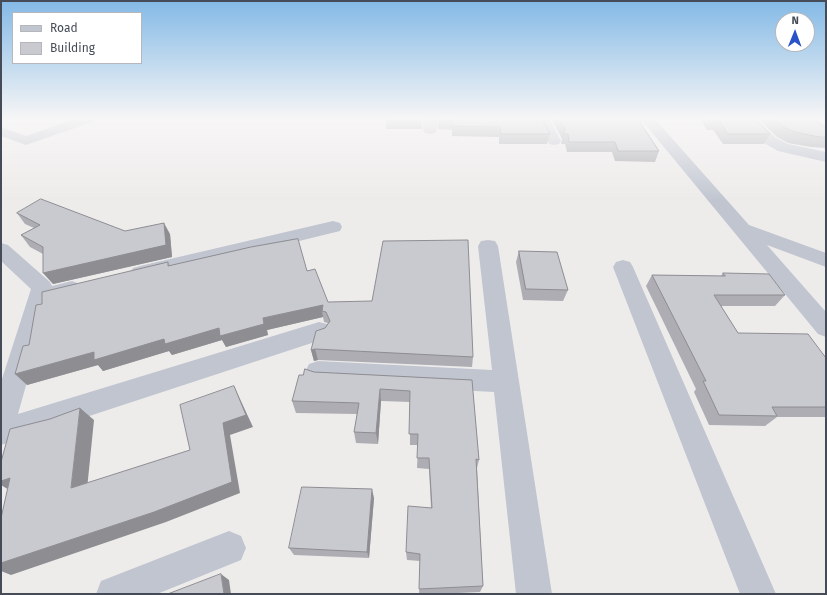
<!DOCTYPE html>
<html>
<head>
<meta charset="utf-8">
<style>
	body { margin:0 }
	#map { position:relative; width:827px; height:595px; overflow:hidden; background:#eeeceb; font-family:"Fira Sans",sans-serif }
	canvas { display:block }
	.frame { position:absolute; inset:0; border:2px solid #464c57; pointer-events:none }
	.legend { position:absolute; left:12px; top:12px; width:130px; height:52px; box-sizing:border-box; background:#fff; border:1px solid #b5b7bc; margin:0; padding:5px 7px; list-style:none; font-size:12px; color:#464c57 }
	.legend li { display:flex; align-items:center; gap:8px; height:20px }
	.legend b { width:20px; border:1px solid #b5b7bc }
	.north { position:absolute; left:775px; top:12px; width:40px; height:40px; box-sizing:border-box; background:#fff; border:1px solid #b5b7bc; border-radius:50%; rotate:1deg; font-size:11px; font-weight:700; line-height:16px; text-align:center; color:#464c57 }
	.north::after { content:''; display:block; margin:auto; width:14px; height:18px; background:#2a53ca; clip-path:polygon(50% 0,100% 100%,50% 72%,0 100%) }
</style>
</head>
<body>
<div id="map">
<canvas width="827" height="595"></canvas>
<div class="frame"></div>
<ul class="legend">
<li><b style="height:5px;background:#c0c5d0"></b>Road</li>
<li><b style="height:11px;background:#c9c9d0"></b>Building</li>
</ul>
<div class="north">N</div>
</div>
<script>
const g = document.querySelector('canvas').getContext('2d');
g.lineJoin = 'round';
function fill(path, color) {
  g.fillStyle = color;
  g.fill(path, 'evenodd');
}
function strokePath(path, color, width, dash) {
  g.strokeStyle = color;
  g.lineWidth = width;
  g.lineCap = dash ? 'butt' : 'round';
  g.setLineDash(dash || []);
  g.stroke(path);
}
fill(new Path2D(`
	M77,118H97L95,121L26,145L1,136V127L26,136Z
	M423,118H437V130L435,133L430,134L425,133L423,130Z
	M535,118H549L561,141L559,144L554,145L549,144Z
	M640,118H654L749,225L826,253V267L767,245L826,312V337L818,334Z
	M740,118H755L776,138L788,144L826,152V162L778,151L766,144Z
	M333,221L340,223L342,227L340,231L140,280L133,278L130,273L133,268L140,266Z
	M488,240L495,241L498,246L552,594H516L494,392L318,383L309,380L305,372L309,364L318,361L492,370L478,246L481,241Z
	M1,243L8,245L50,282L52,286L72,281L80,284L83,289L80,294L49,303L18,414L319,322L327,324L331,331L327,338L1,445V382L31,289L1,261Z
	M623,260L630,262L633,267L776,594H740L613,267L616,262Z
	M229,531L241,536L246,548L241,560L157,594H96L101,581Z`), '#c0c5d0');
fill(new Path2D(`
	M422,118V129H386V119Z
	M438,118H541L550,134L547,144H499V137L452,136V130L438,129Z
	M551,118H639L642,121L641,123L659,151L655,162L615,161L612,152H567L565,144H561L562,139Z
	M699,118H754L770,134L764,144H723L713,130H707Z
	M757,118H814L826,128V148L811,147L788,143L777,137Z
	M17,213L125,231L170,234L172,257L53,284L43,254L30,247L21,235L34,228L25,224Z
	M519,251L568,290L563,301L523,300L516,262Z
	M168,262L170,266L307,271L328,302L473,357L472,367L318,360L314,361L311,350L328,323L324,322L323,317L267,330L268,335L226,347L222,340L172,355L169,351L103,371L98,365L27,385L29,345L42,304Z
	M723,273L785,295L775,306H721L738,333L826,358V417H777L765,426L709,425L694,392L696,389L646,286L652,275L721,276Z
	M314,372L472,380L479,460L477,468L483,586L480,592L437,594H419L420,561L407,560L406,552L431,508L429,469L417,468L418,445H410V402L381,401L378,444L356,443L354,432L357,414L296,413L292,401L303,375Z
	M374,498L369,558L294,555L289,548Z`), '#adadb3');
fill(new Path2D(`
	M164,223L170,234L172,257L53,284L43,273Z
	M323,305L322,311L323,317L267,330L268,335L226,347L222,340L172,355L169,351L103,371L98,365L27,385L15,374L94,352L164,339L219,328Z
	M315,349L318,360L314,361L311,350Z
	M234,386L240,399L253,427L230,435L240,493L166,522L11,575L1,571V563L154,512L223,423Z
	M380,389L381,401L378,444L376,433Z
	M80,408L94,420L86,499L71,488Z
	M10,478L14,493L1,485V481Z
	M372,489L374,498L369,558L367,552Z
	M221,574L229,580L231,594H224Z`), '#8d8d92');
const building = new Path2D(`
	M386,118H422V119H386Z
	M439,118H541L550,134H501L500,127L452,126L453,120H439Z
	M558,118H639L642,121H639L659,151H618L615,142H569L568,134H563L565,130Z
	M711,118H754L770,134H728L718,119H712Z
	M774,118H814L826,128V137H819L795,132L783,127Z
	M41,199L125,231L164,223L166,245L43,273V247L21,235L40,225L17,213Z
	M298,239L307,271L315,269L328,302L372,301L383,241L468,240L473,357L315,349L311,350L316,331L325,328L330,321L326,312L322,311L323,305L263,318L264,324L220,336L219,328L165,344L164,339L94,360V352L15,374L23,346L29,345L36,305L42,304V292L168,262V266L251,247Z
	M519,251L557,252L568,290L526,289Z
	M723,273L769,274L785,295H714L738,333L808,334L826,358V407H772L777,416L719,415L703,381H706L652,275L725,276Z
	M305,369L314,372L472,380L479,460L476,459L483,586L419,589L420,554L406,552L408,506L432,508L429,458H417L418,434H409L410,391L380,389L376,433L354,432L359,403L292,401L299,375H303Z
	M234,386L246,415L223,423L232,482L154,512L1,563V518L10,478L1,481V462L10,429L50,419L80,408L71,488L190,450L180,405Z
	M302,487L372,489L367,552L289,548Z
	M221,574L224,594H168Z`);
fill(building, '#c9c9d0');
strokePath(building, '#8d8d92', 1);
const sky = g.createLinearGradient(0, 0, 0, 201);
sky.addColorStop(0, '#83b9e6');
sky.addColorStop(0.59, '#f7f6f6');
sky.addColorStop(1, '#f7f6f600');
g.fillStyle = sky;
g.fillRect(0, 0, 827, 201);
</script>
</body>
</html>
